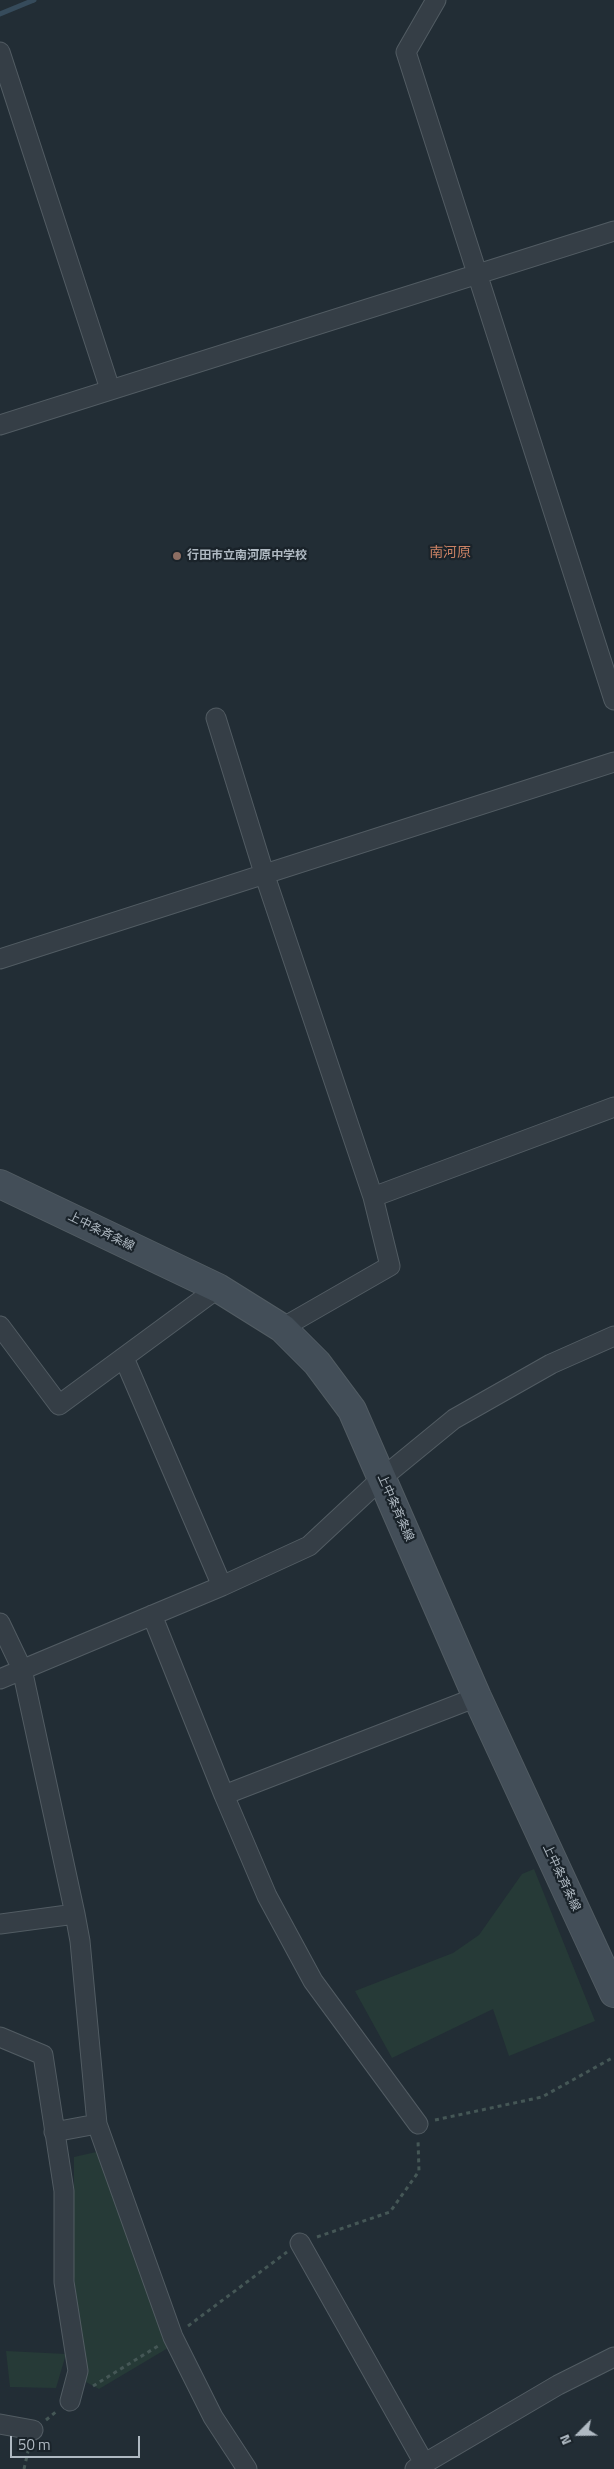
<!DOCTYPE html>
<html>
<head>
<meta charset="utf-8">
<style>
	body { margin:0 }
	#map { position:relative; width:614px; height:2469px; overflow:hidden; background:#222d35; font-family:"Titillium Web",sans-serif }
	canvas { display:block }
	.north { position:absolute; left:554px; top:2409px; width:50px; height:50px; -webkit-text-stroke:4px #1a232a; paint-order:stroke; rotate:247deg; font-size:14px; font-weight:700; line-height:20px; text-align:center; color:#afb9c2 }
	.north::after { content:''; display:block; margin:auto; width:18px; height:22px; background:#afb9c2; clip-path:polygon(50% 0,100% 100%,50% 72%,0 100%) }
	.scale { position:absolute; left:10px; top:2436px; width:130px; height:22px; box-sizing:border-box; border:2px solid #afb9c2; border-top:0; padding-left:6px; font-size:15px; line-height:18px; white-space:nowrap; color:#afb9c2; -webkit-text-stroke:4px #1a232a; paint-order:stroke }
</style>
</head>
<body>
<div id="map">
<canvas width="614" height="2469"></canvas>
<div class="north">N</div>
<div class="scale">50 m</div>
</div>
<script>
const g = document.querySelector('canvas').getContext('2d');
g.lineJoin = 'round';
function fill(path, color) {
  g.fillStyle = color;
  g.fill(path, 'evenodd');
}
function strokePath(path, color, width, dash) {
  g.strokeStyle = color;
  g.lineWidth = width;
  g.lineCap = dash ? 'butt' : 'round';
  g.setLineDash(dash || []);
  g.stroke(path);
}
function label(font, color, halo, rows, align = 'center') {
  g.font = font + ' "Titillium Web","Noto Sans JP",sans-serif';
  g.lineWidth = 4.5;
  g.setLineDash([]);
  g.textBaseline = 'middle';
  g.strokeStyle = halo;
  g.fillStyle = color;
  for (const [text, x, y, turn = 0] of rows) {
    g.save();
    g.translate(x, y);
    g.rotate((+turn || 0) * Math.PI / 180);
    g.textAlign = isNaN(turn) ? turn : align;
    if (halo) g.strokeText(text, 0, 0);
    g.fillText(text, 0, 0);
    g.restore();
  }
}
fill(new Path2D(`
	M534,1869L595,2021L509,2056L493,2009L392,2058L355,1991L453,1953L479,1935L522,1874Z
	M105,2150L173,2339L168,2348L99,2389L86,2382L74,2277V2157Z
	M6,2351L66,2354L56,2388L10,2387Z`), '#263a37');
strokePath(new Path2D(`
	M0,14L34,0`), '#364b5b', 5);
const street = new Path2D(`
	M436,0L406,52L614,700
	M0,52L110,389
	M0,425L614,231
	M216,718L264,873L373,1197L390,1266L282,1328
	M0,959L614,762
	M373,1197L614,1107
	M0,1326L59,1405L218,1288
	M124,1358L222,1586
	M152,1615L224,1795L477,1697
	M0,1623L22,1669L75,1914L80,1941L97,2124L173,2337L213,2417L247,2469
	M0,1679L222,1586L309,1546L382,1478L454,1419L551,1364L614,1336
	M224,1795L267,1896L313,1981L418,2124
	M0,1924L75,1914
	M0,2037L43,2055L64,2191V2282L78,2371L70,2401
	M54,2132L97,2124
	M300,2243L424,2463
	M0,2424L33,2430
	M415,2469L558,2385L614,2357`);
const secondary = new Path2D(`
	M0,1184L218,1288L282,1328L317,1363L352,1410L477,1697L614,1993`);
strokePath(street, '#525c63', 21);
strokePath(secondary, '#525c63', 30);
strokePath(new Path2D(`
	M435,2120L542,2097L614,2057
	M317,2237L390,2212L419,2171L418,2140
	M188,2326L287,2252
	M93,2386L158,2346
	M46,2420L57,2411
	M24,2469L29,2447`), '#455756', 3, [4, 4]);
strokePath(street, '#353e46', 19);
strokePath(secondary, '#434e58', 28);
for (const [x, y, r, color] of [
	[177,556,5,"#8d6e63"]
]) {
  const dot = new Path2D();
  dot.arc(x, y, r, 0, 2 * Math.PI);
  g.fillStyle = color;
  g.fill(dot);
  strokePath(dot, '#1a232a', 2);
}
label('bold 12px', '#afb9c2', '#1a232a', [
	["行田市立南河原中学校",187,556]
], 'left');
label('12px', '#afb9c2', '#1a232a', [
	["上中条斉条線",101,1232,26],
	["上中条斉条線",395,1508,66],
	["上中条斉条線",561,1878,65]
]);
label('14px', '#c98164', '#1a232a', [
	["南河原",450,554]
]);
</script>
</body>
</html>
